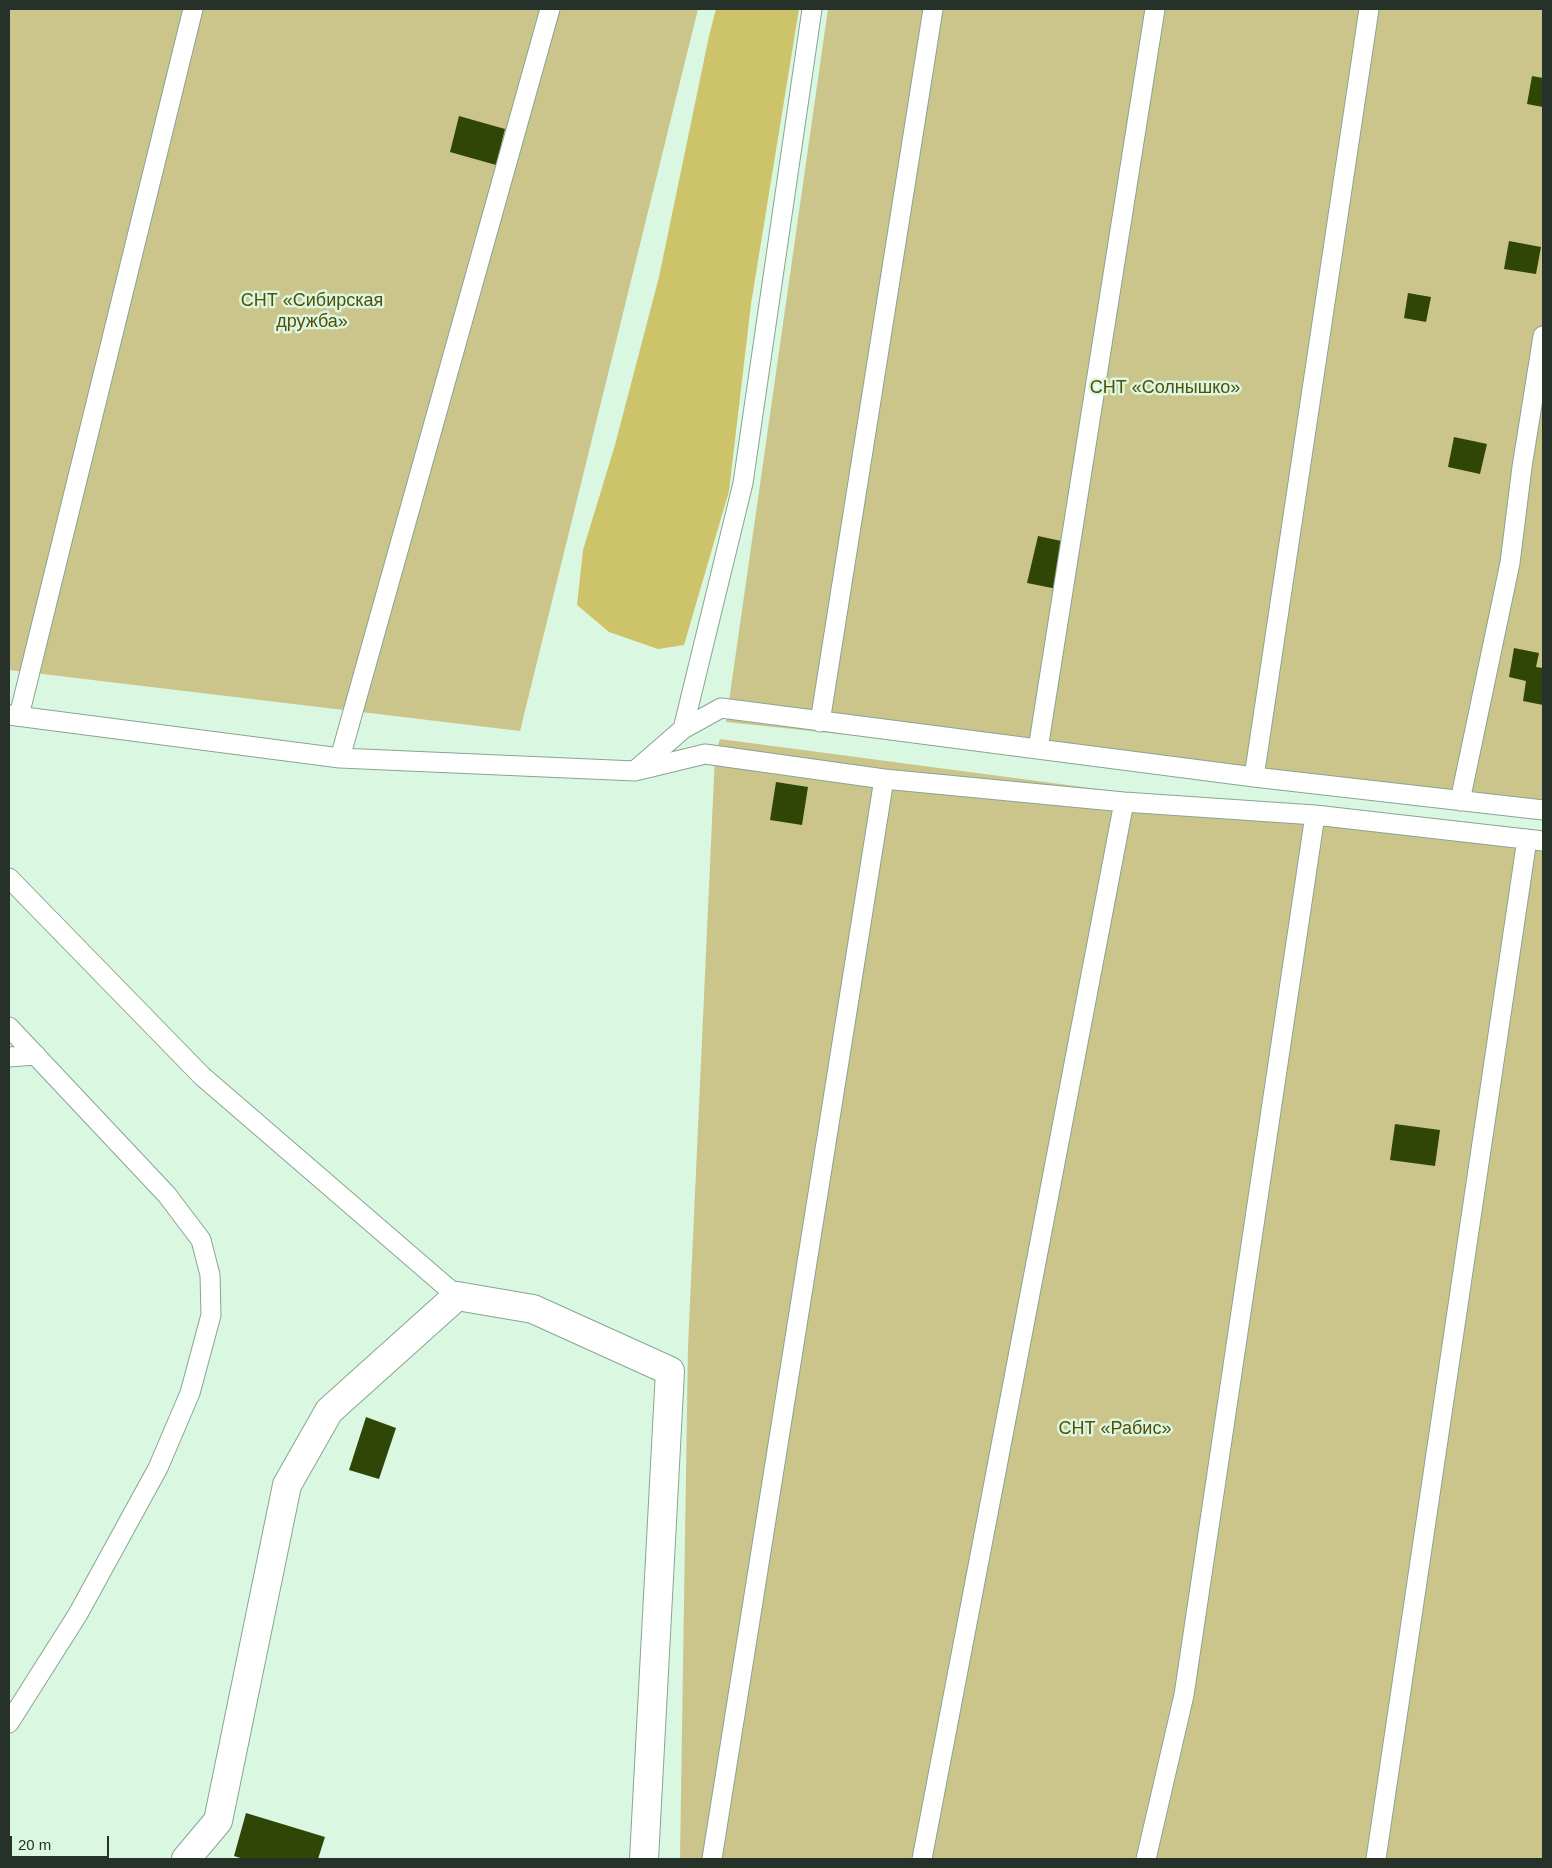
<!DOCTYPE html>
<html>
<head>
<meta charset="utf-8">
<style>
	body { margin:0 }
	#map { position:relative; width:1552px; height:1868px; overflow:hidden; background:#d9f7e1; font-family:Arial,sans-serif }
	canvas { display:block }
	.frame { position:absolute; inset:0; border:10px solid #263229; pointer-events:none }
	.scale { position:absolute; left:10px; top:1836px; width:99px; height:22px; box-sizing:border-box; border:2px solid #263229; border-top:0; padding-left:6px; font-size:15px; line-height:18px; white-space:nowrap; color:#263229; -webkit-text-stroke:4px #d9f7e1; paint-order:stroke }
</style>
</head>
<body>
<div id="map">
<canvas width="1552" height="1868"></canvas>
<div class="frame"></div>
<div class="scale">20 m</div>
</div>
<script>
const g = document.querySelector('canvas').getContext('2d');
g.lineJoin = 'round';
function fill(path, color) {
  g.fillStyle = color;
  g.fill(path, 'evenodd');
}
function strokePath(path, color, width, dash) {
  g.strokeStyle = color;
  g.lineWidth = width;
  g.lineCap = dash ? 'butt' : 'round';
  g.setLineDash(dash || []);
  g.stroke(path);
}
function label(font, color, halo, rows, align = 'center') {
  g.font = font + ' Arial,sans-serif';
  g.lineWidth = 5;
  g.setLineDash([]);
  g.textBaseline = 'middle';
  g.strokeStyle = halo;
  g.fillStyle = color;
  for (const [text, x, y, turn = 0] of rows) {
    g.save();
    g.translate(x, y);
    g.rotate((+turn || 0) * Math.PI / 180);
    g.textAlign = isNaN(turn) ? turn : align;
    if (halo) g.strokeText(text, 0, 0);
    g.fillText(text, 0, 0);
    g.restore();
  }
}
fill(new Path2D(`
	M9,9H698L520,731L9,670Z
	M828,9H1543V808L726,722Z
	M720,739L1543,848V1859H680L688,1347L715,755Z`), '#cbc58b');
fill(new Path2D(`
	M716,9H799L751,304L729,491L684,645L658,649L609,632L577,605L583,550L615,445L659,277L709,36Z`), '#cdc36a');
fill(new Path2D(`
	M1532,76L1543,78V107L1527,104Z
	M459,116L505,129L496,165L450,152Z
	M1509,241L1541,247L1536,274L1504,269Z
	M1408,293L1431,297L1426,322L1404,318Z
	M1454,437L1487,444L1480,474L1448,467Z
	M1038,536L1066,542L1057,589L1027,583Z
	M1514,648L1539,653L1536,667L1543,668V705L1523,701L1526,681L1509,677Z
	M776,782L808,787L802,825L770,820Z
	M1395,1124L1440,1130L1435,1166L1390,1160Z
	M366,1417L396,1428L379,1479L349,1470Z
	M246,1813L325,1837L318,1859H244L234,1856Z`), '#304607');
const service = new Path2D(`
	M9,715L340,758L635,771L705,754L884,779L1124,802L1315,815L1543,841
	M19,716L193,9
	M820,722L933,9
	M683,729L743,483L812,9
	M1038,749L1155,9
	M340,758L550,9
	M638,768L683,729L721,708L1254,777L1543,810
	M1254,777L1369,9
	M1460,801L1510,563L1522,467L1543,336
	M9,878L202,1076L457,1296
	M9,1027L167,1195L201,1240L210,1275L211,1315L190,1393L158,1468L78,1614L9,1723
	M9,1057L36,1055
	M712,1859L884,779
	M922,1859L1124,802
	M1146,1859L1184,1695L1315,815
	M1376,1859L1527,839`);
const minor = new Path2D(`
	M186,1859L218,1821L287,1485L329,1411L457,1296L533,1309L670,1371L644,1859`);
strokePath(service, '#88a590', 21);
strokePath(minor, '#88a590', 30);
strokePath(service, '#fff', 19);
strokePath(minor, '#fff', 28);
label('18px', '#564e05', '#d9f7e1', [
	["СНТ «Сибирская",312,301],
	["дружба»",312,322],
	["СНТ «Солнышко»",1165,388],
	["СНТ «Рабис»",1115,1429]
]);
</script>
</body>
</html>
